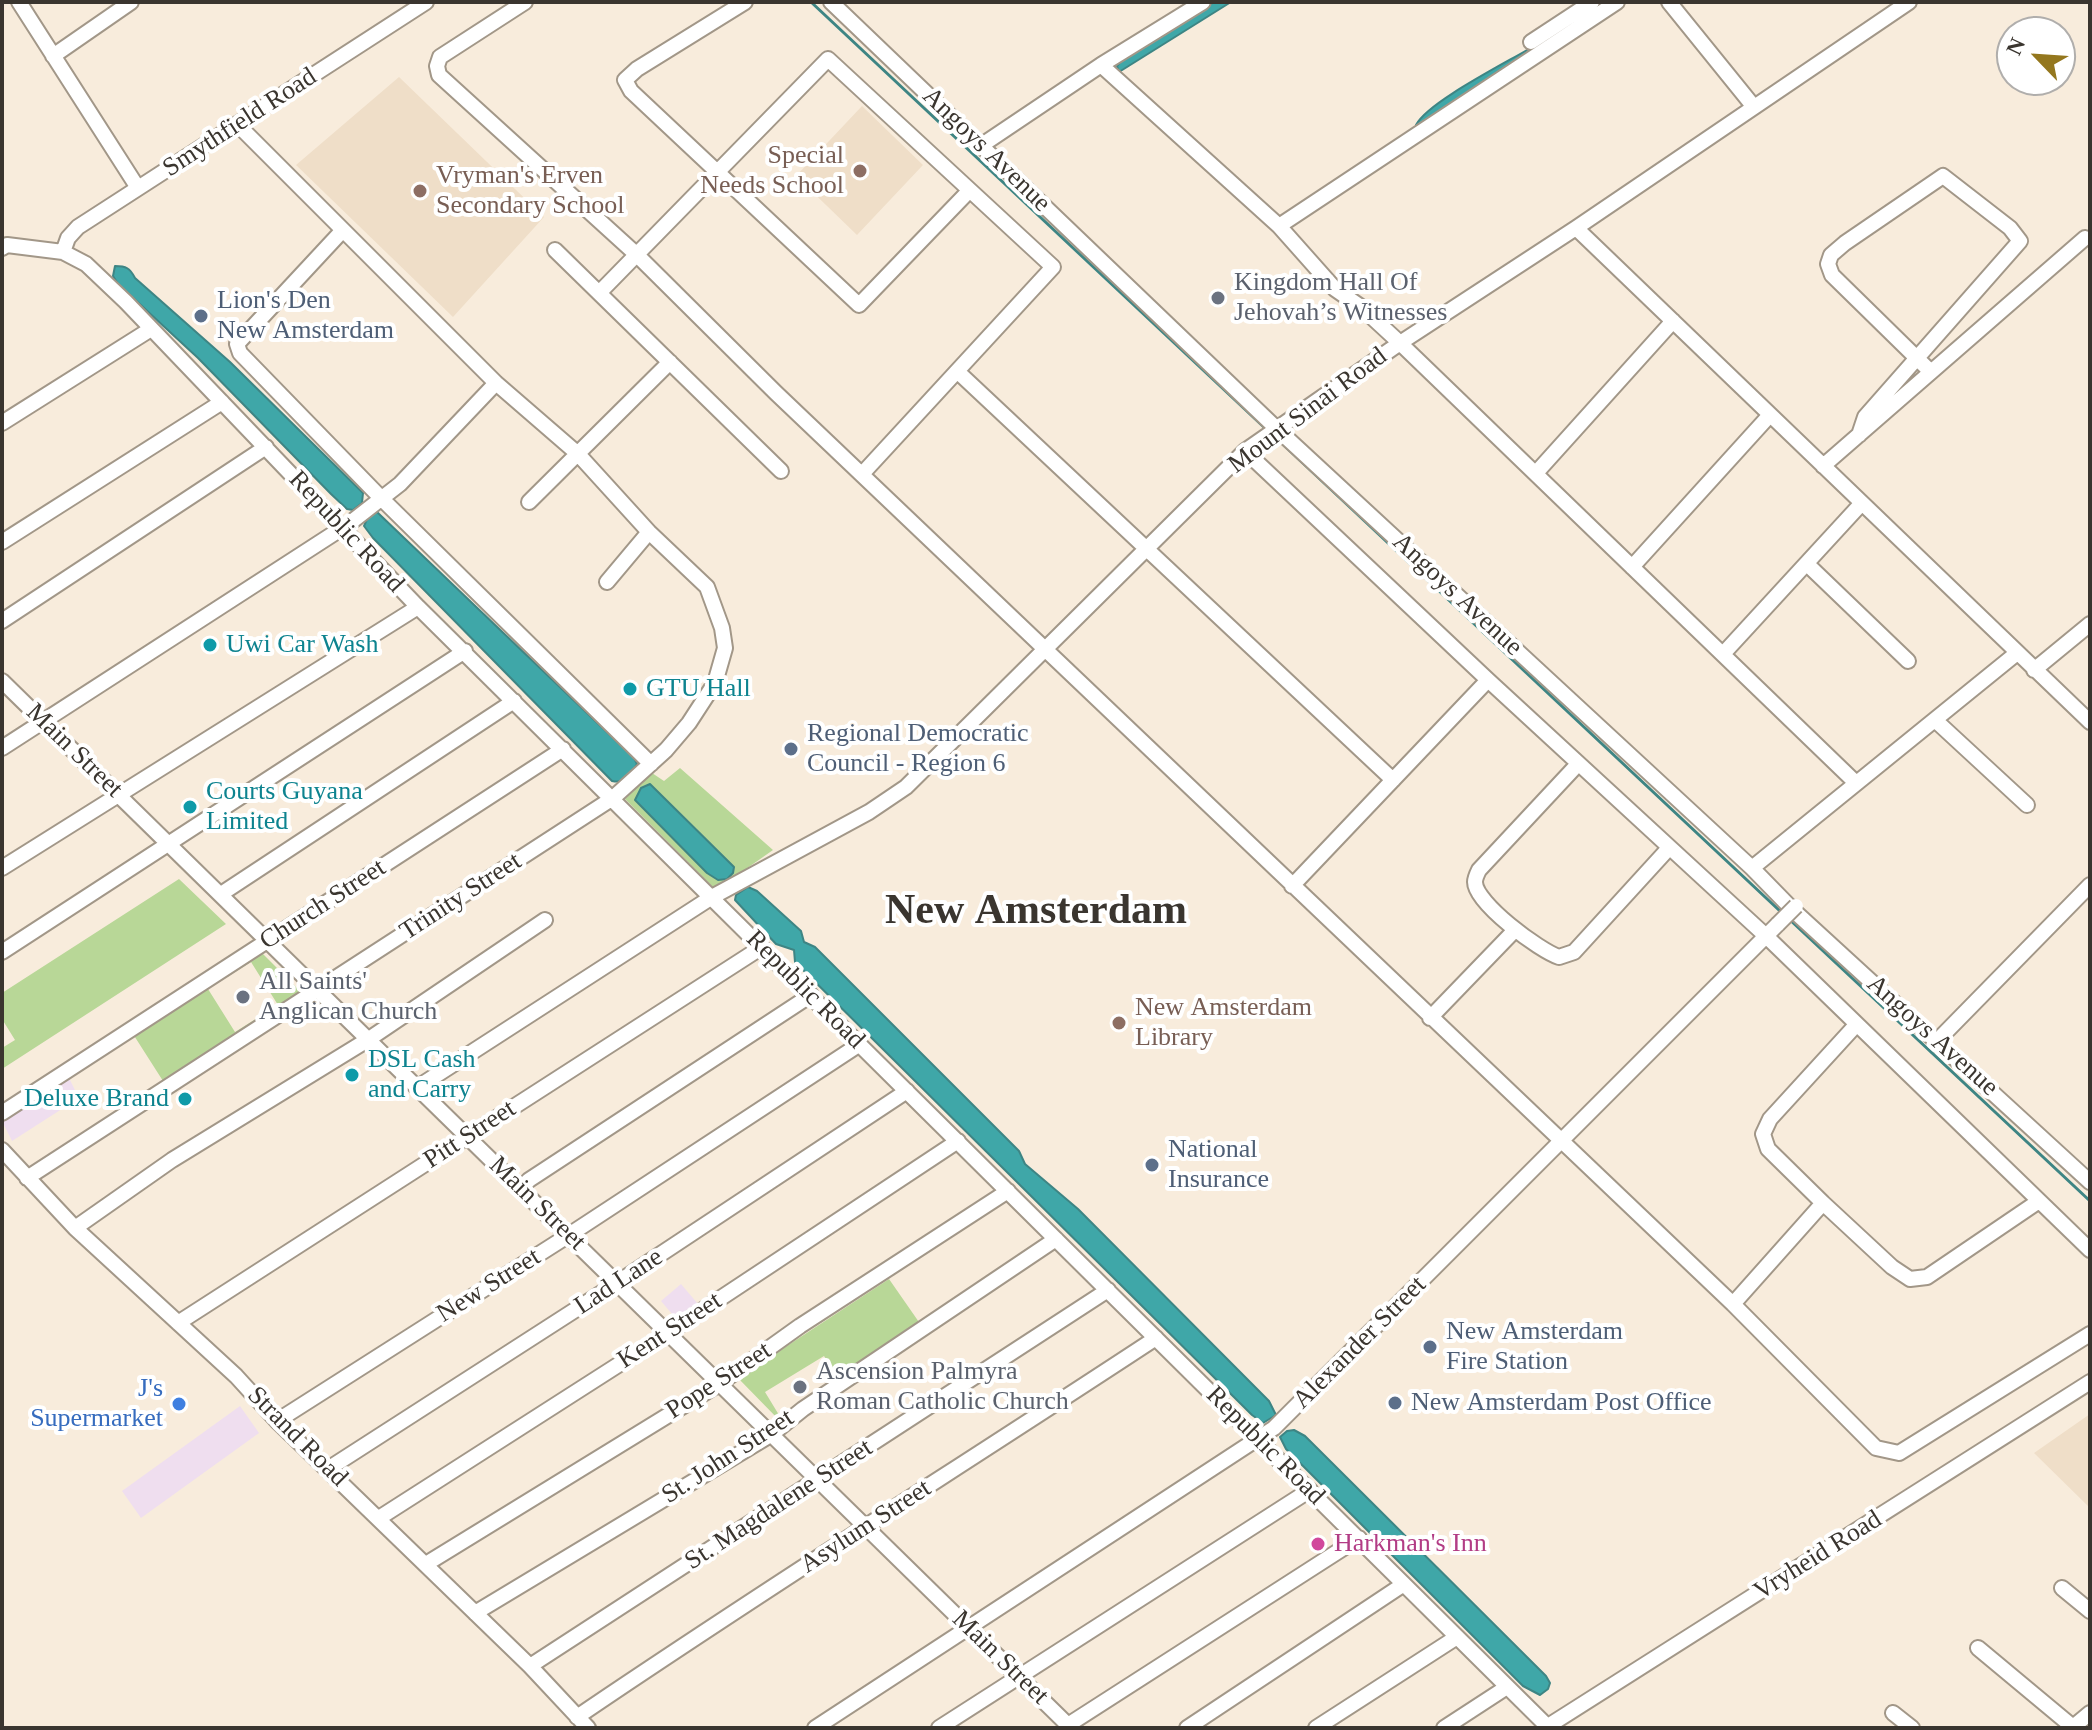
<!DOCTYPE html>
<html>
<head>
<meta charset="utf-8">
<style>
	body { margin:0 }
	#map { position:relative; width:2092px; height:1730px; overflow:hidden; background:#f8ecdc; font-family:Georgia,serif }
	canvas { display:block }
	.frame { position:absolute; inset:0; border:4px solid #3a352f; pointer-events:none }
	.north { position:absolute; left:1996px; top:16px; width:80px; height:80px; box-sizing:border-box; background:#fff; border:2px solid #b0aeac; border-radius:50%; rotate:295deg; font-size:22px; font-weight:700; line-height:32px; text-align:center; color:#3a352f }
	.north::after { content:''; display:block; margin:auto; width:28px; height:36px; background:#94771e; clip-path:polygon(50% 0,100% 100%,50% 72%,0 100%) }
</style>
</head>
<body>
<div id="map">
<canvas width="2092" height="1730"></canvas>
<div class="frame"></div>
<div class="north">N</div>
</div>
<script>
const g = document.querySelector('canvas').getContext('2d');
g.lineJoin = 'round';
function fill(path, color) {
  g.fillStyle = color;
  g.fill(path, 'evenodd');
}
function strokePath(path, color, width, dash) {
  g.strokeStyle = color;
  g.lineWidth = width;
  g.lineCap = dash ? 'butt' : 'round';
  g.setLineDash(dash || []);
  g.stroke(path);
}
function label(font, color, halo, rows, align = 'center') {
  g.font = font + ' Georgia,serif';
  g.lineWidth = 8;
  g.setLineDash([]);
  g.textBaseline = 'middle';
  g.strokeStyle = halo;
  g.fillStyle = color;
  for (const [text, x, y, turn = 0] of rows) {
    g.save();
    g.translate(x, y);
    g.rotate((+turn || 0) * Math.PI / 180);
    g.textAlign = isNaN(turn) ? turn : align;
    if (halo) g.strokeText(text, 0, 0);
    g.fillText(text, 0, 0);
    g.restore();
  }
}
fill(new Path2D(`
	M69,1078L79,1098L12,1141L2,1121Z
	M681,1284L698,1304L678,1321L661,1301Z
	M240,1406L259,1433L141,1518L122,1491Z`), '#efdeef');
fill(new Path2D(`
	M399,77L544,217L453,317L296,165Z
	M862,106L923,165L857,235L796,176Z
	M2090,1414V1508L2034,1453Z`), '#efdec8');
fill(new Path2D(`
	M680,768L773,850L716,890L625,799L652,773L664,781Z
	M179,879L226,924L2,1069V1048L15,1040L2,1019V993Z
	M260,951L302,993L163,1081L133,1034ZM251,962L278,1005L235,1032L208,989Z
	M889,1279L921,1325L779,1420L738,1378ZM824,1356L828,1362L825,1365L834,1381L779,1415L765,1392Z`), '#b8d797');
const water = new Path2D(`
	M1214,2H1231L1119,72L1117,66L1122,60Z
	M1601,2H1611L1423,124L1416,125C1428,101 1512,60 1539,43C1560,30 1580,16 1601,2Z
	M115,266C126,266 130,268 135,278L230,362L363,493L362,503L353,510L347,509L331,494L198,358L118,284L113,276Z
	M377,512L634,758L637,764C631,775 626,784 612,781L373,538L364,526L368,517Z
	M650,784L734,867L733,873L727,879L718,880L707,873L635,800L641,788Z
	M748,887L757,891L801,931L804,942L815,947L1019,1151L1025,1164L1078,1209L1269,1401L1276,1415L1263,1423L1252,1415L795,962L794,950L776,944L735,900L736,895Z
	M1294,1430L1305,1436L1546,1676L1550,1683L1548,1689L1540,1695L1523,1686L1286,1449L1280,1437L1287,1431Z`);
fill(water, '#3fa7a8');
strokePath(water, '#3e8584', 2);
strokePath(new Path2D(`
	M811,2L1267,430
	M1273,435L1781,912
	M1789,919L2090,1201`), '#3e8584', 3);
const minor = new Path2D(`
	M19,2L138,188
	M525,2L440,57L437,66L439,75L637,255L776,393L1733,1304L1876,1448L1899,1453L2090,1334
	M745,2L637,69L625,80L631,91L859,305L969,191
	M831,2L1276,428L1752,868L1794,911L2090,1182
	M1669,2L1754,107
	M1531,42L1592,2
	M53,56L131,2
	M1101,65L1279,226L1335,289L1361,307L1400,343L1856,783
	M982,145L1101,65L1203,2
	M1279,226L1617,2
	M1576,228L2090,722
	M343,230L237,344L240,353L382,499L651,764
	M2,248L7,245L63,252L86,264L126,302L418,607L1549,1728
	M555,250L781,471
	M63,252L68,238L78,227L426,2
	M599,293L828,59L1053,267L863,473
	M958,372L1393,780
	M2,423L151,329
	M1859,435L1865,417L2020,241L2010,228L1943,176L1845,243L1831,255L1828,264L1832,275L1931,372
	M1245,451L1488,680L1766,936L2090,1250
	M1823,466L2085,238
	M1536,473L1673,321
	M529,502L670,362
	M2,542L222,402
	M1807,564L1908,661
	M1632,567L1769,416
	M607,582L649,532
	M2,621L266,447
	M1723,654L1861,504
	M2034,670L2090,624
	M2,681L1071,1728
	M1935,720L2027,805
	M2,748L350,523L400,484L496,383
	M1578,764L1479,870C1478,872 1475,879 1475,882C1475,903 1540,951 1559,957L1574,952L1669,848
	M2,868L418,607
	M1752,868L2017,653
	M1292,886L1488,680
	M221,894L514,701
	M2,952L465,651
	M1430,1018L1514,931
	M1856,1025L1770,1119L1763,1134L1768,1149L1823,1203L1892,1267L1910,1279L1927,1277L2039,1201
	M1938,1040L2090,885
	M418,1087L712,897L869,812L906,787L1245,451L1400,343L1576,228L1909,2
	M2,1113L563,749
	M2,1150L75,1228L236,1376L277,1421L530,1666L588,1728
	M27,1178L613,798L666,750L689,723L715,683L725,648L722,628L707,587L649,532L578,454L496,383L237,124
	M521,1188L529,1180L811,995
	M75,1228L172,1160L369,1039L545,920
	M1733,1304L1823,1203
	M178,1323L762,947
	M277,1421L569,1235L860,1044
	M328,1469L617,1283L907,1091
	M379,1518L668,1333L958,1141
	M426,1564L719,1384L800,1326L1008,1191
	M2062,1588L2090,1611
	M475,1613L772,1434L803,1409L1056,1239
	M1978,1648L2074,1728
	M530,1666L1108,1290
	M1893,1713L1912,1728
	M577,1717C768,1587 963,1465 1156,1338
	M1068,1725L1359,1538
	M815,1728L1274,1428L1778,924
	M939,1728L1310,1490
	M1187,1728L1404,1584
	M1316,1728L1457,1637
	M1444,1728L1507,1687
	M1545,1728L2090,1382
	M2072,1728L2090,1713`);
strokePath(minor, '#a29788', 18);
strokePath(minor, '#fff', 14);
const minorBridge = new Path2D(`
	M1778,924L1796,906`);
strokePath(minorBridge, '#a29788', 18, []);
strokePath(minorBridge, '#fff', 14);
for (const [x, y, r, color] of [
	[860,171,8,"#8d6e63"],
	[420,191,8,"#8d6e63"],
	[1218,298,8,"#6b7280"],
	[201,316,8,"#5c6f8a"],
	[210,645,8,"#0f9aa8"],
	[630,689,8,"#0f9aa8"],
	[791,749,8,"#5c6f8a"],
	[190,807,8,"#0f9aa8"],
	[243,997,8,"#6b7280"],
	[1119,1023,8,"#8d6e63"],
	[352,1075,8,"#0f9aa8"],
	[185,1099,8,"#0f9aa8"],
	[1152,1165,8,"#5c6f8a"],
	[1430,1347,8,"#5c6f8a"],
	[800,1387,8,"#6b7280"],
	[1395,1403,8,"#5c6f8a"],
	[179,1404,8,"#3f7fe0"],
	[1318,1544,8,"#d1479c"]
]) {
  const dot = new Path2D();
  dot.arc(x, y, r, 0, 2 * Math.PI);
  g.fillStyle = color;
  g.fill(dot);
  strokePath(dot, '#fff', 3);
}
label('26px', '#3a352f', '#fff', [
	["Smythfield Road",240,123,-33],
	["Angoys Avenue",986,150,44],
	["Mount Sinai Road",1308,411,-37],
	["Republic Road",346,532,47],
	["Angoys Avenue",1457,595,43],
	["Main Street",74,751,44],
	["Trinity Street",461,897,-33],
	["Church Street",323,905,-33],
	["Republic Road",805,990,45],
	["Angoys Avenue",1932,1036,42],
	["Pitt Street",470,1135,-33],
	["Main Street",537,1204,44],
	["Lad Lane",619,1282,-33],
	["New Street",489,1286,-32],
	["Kent Street",670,1331,-33],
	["Alexander Street",1360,1343,-45],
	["Pope Street",719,1381,-33],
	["Strand Road",297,1437,45],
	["Republic Road",1265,1446,45],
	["St. John Street",728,1457,-33],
	["St. Magdalene Street",779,1505,-33],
	["Asylum Street",866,1527,-33],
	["Vryheid Road",1818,1556,-32],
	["Main Street",1000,1658,44]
]);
label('26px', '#785e54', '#fff', [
	["Special",844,156,"right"],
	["Needs School",844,186,"right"],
	["Vryman's Erven",436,176],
	["Secondary School",436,206],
	["New Amsterdam",1135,1008],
	["Library",1135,1038]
], 'left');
label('26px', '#5b616d', '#fff', [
	["Kingdom Hall Of",1234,283],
	["Jehovah’s Witnesses",1234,313],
	["All Saints'",259,982],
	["Anglican Church",259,1012],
	["Ascension Palmyra",816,1372],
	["Roman Catholic Church",816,1402]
], 'left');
label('26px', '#4e5e75', '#fff', [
	["Lion's Den",217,301],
	["New Amsterdam",217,331],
	["Regional Democratic",807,734],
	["Council - Region 6",807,764],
	["National",1168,1150],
	["Insurance",1168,1180],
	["New Amsterdam",1446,1332],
	["Fire Station",1446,1362],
	["New Amsterdam Post Office",1411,1403]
], 'left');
label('26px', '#0d838f', '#fff', [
	["Uwi Car Wash",226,645],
	["GTU Hall",646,689],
	["Courts Guyana",206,792],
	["Limited",206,822],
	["DSL Cash",368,1060],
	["and Carry",368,1090],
	["Deluxe Brand",169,1099,"right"]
], 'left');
label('26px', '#366cbe', '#fff', [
	["J's",163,1389],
	["Supermarket",163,1419]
], 'right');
label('26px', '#b23c85', '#fff', [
	["Harkman's Inn",1334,1544]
], 'left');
label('bold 42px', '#3a352f', '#fff', [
	["New Amsterdam",1036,912]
]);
</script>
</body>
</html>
